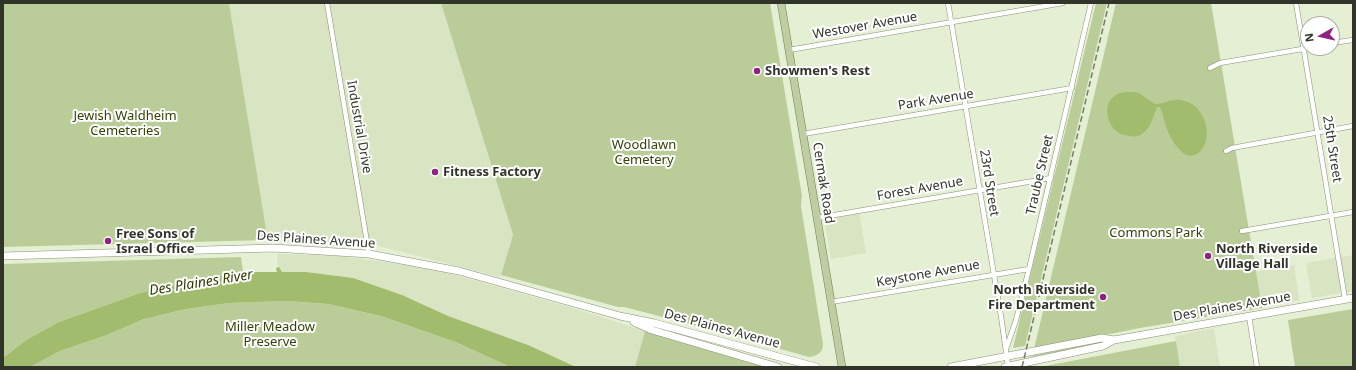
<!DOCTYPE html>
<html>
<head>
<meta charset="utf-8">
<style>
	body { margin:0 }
	#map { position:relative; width:1356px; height:370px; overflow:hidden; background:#e4efd3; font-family:"Noto Sans",sans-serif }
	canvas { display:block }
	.frame { position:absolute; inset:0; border:4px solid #303429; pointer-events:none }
	.north { position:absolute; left:1300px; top:16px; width:40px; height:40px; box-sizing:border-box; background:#fff; border:1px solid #acaea9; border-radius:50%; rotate:262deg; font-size:11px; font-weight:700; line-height:16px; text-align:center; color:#303429 }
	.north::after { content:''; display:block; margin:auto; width:14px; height:18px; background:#922282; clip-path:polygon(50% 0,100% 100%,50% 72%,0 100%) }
</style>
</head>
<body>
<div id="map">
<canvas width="1356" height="370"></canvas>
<div class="frame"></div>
<div class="north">N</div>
</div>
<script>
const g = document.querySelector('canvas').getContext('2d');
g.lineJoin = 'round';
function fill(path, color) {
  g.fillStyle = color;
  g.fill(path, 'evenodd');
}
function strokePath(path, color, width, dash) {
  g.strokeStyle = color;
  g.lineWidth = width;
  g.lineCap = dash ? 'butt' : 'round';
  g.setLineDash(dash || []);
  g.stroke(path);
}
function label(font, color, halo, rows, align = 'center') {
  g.font = font + ' "Noto Sans",sans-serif';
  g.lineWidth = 4;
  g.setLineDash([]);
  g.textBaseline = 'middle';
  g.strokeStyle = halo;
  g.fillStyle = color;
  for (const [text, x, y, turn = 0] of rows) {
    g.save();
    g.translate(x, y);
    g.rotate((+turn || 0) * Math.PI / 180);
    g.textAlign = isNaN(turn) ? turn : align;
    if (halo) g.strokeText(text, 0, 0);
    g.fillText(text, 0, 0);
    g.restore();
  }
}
fill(new Path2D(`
	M229,3H441L513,236L500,277L371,244L267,240V234Z
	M859,210L866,253L831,259L824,216Z
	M277,254L339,256L413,266L448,273L569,307L645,331L635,367H576L528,345L448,316L402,295L353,278L306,272H282L278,265Z
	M1353,255V291L1312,298L1306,263Z
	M1294,265L1299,300L1262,308L1255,272Z
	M1214,328L1220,367H1180L1175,336Z`), '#d8e4c2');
fill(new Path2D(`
	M3,3H229L267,235V240L3,247Z
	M441,3H770L802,196L801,206L823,344C823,353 817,356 809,357L706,328L624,307H618L501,275L513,235Z
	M1096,3H1107L1025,346L1013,348Z
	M1116,3H1211L1262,308L1140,328L1034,349Z
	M241,257L243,272L211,277L140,293L59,322L26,340L3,358V264Z
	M287,301L328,304L381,316L458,343L510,367H30L60,351L107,335L144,319L186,309L229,303Z
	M1353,309V367H1295L1288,320Z
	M645,331L766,367H635Z
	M1176,341L1180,367H1040Z
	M1092,343V345L1031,357L1032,356Z`), '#bacd99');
fill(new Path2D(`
	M1132,92L1139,93L1155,104C1167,104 1172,97 1185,101C1201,105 1210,126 1206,141C1203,152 1193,160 1183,153C1178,149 1174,143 1171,138C1166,129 1164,119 1161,109L1159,107H1157C1153,117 1151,128 1142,134C1138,137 1134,137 1129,136C1124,135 1119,134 1115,130C1106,121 1103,102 1116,95C1120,92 1127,92 1132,92Z
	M279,267L282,272H306L353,278L402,295L448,316L528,345L576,367H510L458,343L381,316L328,304L287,301L229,303L186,309L144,319L107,335L60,351L30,367H3V358L26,340L59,322L140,293L211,277L243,272H277L276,268Z`), '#a1bc6d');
const street = new Path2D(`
	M327,3L369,254
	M948,3L1001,316L1008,366
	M1296,3L1345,299
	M1332,43L1353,40
	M789,50L1063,3
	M1210,68L1220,63L1308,48
	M803,134L1072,88
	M1226,151L1232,148L1353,126
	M817,218L1051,178
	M1242,231L1353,212
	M831,302L1029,269
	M1249,316L1257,367
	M1006,349L1016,320L1029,269L1091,3`);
const secondary = new Path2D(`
	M3,256L273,248L369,254L459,271L620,316L654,323L816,367
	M634,322L652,330L778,367
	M951,367L1102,338L1114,340L1353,298
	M1005,367L1103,346L1114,340`);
const primary = new Path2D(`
	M781,3L842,367`);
strokePath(street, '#889278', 5.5);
strokePath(secondary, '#889278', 8);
strokePath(primary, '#71824f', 8);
strokePath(street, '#fff', 4.5);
strokePath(secondary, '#fff', 7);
strokePath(primary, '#bfcda2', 7);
strokePath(new Path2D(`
	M1022,367L1109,3`), '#747b69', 1.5, [6, 3]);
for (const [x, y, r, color] of [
	[757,71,4,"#922282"],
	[435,172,4,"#922282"],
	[108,241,4,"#922282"],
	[1208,256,4,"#922282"],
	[1103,297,4,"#922282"]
]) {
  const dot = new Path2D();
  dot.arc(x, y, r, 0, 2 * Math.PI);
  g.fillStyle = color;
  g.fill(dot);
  strokePath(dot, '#fff', 1.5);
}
label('13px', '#303429', '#fff', [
	["Westover Avenue",865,26,-10],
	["Park Avenue",936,100,-9],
	["Industrial Drive",359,127,80],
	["25th Street",1332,149,81],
	["Traube Street",1040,175,-77],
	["Cermak Road",823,183,81],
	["23rd Street",989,183,81],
	["Forest Avenue",920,189,-10],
	["Des Plaines Avenue",316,240,4],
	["Keystone Avenue",928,274,-10],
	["Des Plaines Avenue",1232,307,-10],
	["Des Plaines Avenue",722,329,15]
]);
label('bold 13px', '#303429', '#fff', [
	["Showmen's Rest",765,71],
	["Fitness Factory",443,172],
	["Free Sons of",116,234],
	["Israel Office",116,249],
	["North Riverside",1216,249],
	["Village Hall",1216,264],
	["North Riverside",1095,290,"right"],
	["Fire Department",1095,305,"right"]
], 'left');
label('13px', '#324206', '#fff', [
	["Jewish Waldheim",125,116],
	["Cemeteries",125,131],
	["Woodlawn",644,145],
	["Cemetery",644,160],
	["Commons Park",1156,233],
	["Miller Meadow",270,327],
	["Preserve",270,342]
]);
label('italic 14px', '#2d3d00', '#fff', [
	["Des Plaines River",201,283,-9]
]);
</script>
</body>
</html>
